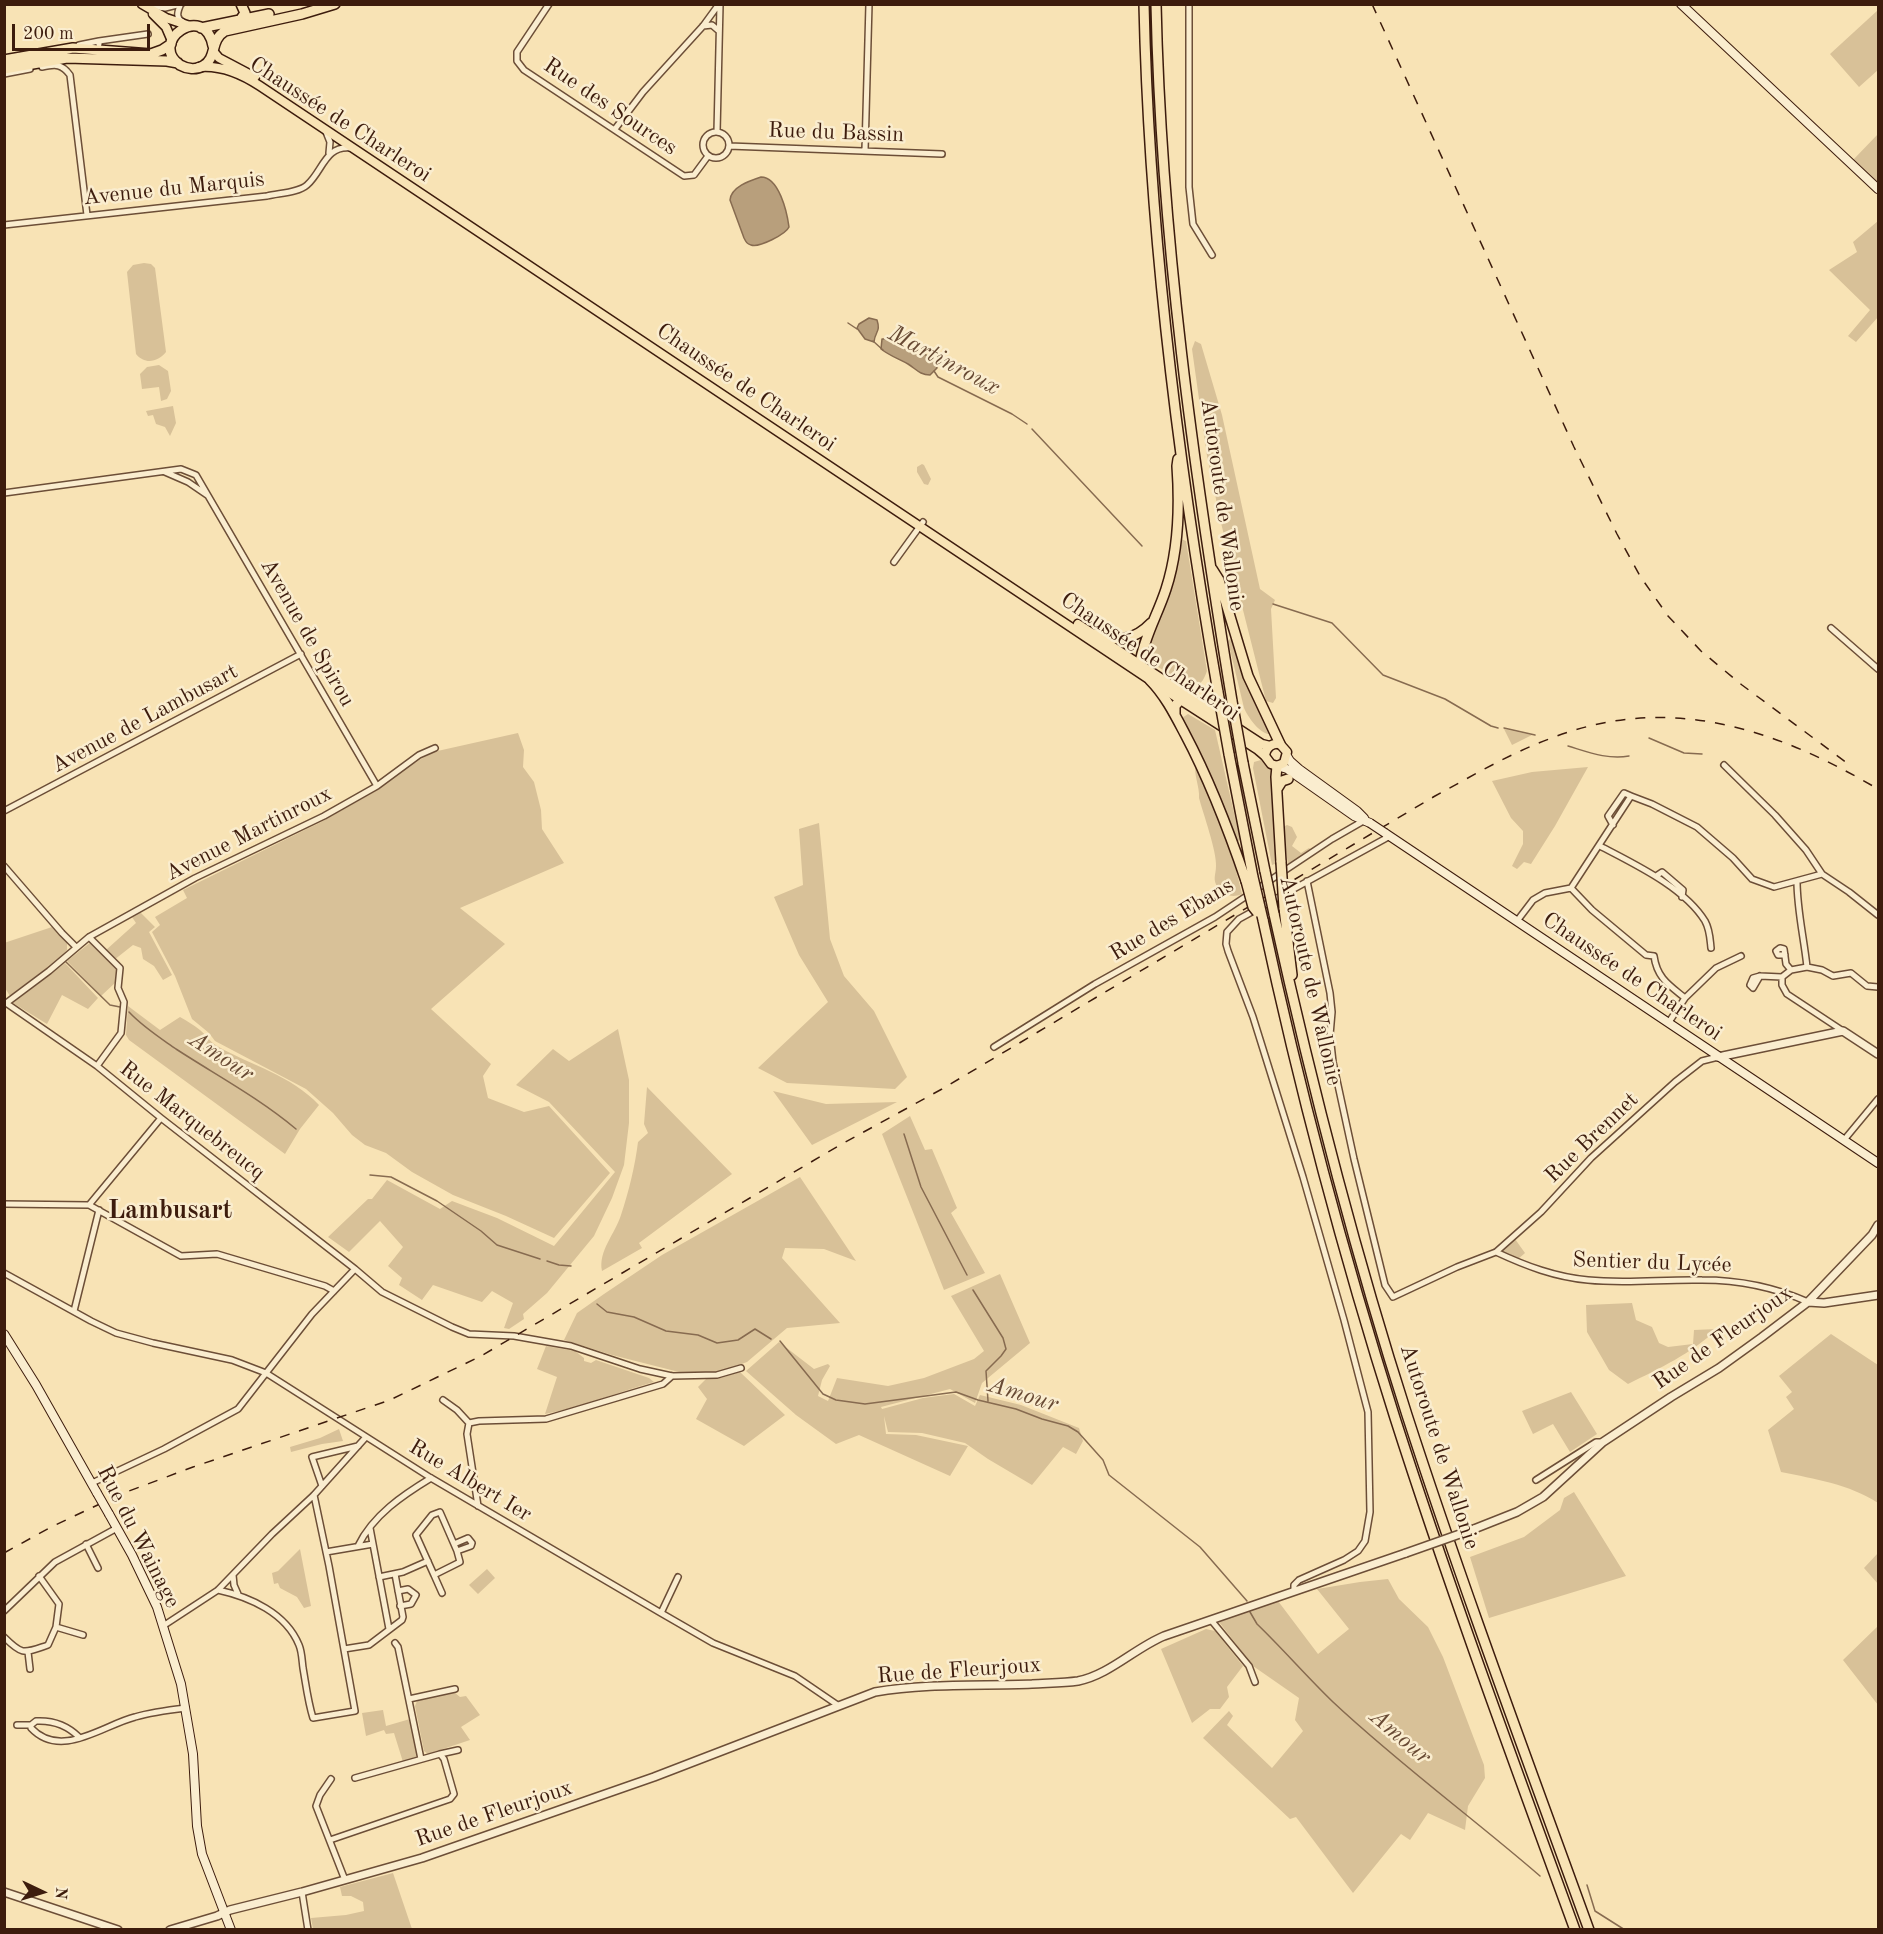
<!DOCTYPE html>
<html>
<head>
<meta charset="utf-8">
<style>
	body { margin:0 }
	#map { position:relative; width:1883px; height:1934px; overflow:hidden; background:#f8e3b5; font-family:"Old Standard TT",serif }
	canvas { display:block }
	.frame { position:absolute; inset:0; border:6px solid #3d1c0d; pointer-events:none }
	.north { position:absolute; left:12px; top:1862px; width:60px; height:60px; -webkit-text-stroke:4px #faedcf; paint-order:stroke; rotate:94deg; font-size:16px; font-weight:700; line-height:24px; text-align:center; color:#3d1c0d }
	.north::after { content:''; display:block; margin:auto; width:21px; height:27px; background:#3d1c0d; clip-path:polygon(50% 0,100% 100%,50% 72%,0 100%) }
	.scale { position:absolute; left:12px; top:24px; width:138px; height:27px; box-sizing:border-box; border:3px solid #3d1c0d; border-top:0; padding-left:8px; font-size:18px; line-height:21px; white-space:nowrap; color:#3d1c0d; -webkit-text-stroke:4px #faedcf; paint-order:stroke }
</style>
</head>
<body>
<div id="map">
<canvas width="1883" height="1934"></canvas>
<div class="frame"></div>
<div class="north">N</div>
<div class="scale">200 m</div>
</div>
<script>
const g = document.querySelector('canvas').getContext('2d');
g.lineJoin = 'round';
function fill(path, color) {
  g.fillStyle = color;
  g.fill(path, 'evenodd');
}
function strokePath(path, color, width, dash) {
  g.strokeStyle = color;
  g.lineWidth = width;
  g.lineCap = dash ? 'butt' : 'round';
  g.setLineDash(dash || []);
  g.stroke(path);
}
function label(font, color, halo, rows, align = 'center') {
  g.font = font + ' "Old Standard TT",serif';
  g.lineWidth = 5;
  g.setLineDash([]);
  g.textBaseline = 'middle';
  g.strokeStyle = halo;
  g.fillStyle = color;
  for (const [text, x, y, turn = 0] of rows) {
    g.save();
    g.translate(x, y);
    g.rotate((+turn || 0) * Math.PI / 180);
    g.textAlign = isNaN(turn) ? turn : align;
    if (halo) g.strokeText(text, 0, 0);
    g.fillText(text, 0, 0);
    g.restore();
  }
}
fill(new Path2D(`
	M1878,10V70L1859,87L1830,54Z
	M1878,134V183L1853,160Z
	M1878,221V317L1856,342L1848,336L1870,310L1829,270L1857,252L1853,242Z
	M144,263L151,264L155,268L166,352C158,362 145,365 136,354L127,272L133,265Z
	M1195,341L1201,344L1222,415L1260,589L1275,600L1271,609L1276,698L1273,703L1266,701L1221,523L1207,456L1192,349Z
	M159,365L168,371L171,391L167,399L161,401L159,387L142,389L140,374L147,367Z
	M173,406L176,423L170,436L165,427L156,424L153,415L148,416L146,411Z
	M922,464L924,465L931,479L928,485L924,484L917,472V467Z
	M1181,539L1186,541L1207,671C1203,682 1200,687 1188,686L1144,658Z
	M1230,639L1234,643L1270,730L1269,734C1259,733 1248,717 1244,708L1228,641Z
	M1188,714L1215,730L1240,839L1239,841L1237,842L1182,721V718Z
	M1504,729L1532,735L1512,745Z
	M518,733L524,750L523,767L534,782L541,810L542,829L564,863L460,908L505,944L431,1009L491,1064L483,1076L488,1098L524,1112L549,1106L610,1173L554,1238L506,1216L453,1195L412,1172L386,1153L365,1145L352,1135L333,1113L306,1089L215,1041L209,1033L192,1019L175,976L152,932L160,925L155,917L187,898L183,890L321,822L374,792L414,763L433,752Z
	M1261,760L1269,768L1273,769L1277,863L1272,865L1253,768L1254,762Z
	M1196,766L1217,812L1231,850L1242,894C1234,898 1223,896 1218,888C1212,879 1216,875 1216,866C1217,852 1203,813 1199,798C1200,787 1193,773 1196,766Z
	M1588,767L1555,826L1531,864L1524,862L1517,869L1512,866L1523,844V831L1511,818L1492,781L1532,772Z
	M819,823L830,939L844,976L874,1011L907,1077L895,1089L787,1083L758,1068L828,1002L799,955L774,897L803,885L799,829Z
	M1287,825L1292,827L1297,837L1292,846L1301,853L1309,848L1313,851L1288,865L1283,827Z
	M140,912L155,927L149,932L172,975L163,980L154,966L143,959L141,948L133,945L114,960L106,950L136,923L132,917Z
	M52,927L67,942V950L58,960L10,996L5,988L4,943Z
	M91,942L118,969L116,982L101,996L67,961Z
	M65,963L98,998L88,1009L62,995L47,1024L13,1003Z
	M128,1006L160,1030L180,1017C187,1021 194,1025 200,1030C206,1035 210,1042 217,1046C252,1066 291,1075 319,1105L300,1129L285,1154L129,1040L126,1035Z
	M618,1029L629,1080V1123L624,1165L612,1198L594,1236L547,1293L523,1314L524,1319L509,1329L504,1328L513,1303L492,1291L482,1302L433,1285L422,1300L399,1285L402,1278L388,1266L403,1247L380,1221L349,1252L328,1237L368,1199H372L387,1180L440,1209L452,1201L497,1218L554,1246L615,1172L549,1102L516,1085L553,1049L569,1061Z
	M647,1087L732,1174L639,1243L642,1248L602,1271C598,1251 615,1234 621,1215C629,1191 635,1166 638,1142L648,1133L644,1124Z
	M773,1091L826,1104L897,1102L812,1145Z
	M910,1116L925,1150L932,1149L957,1208L951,1213L985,1273L944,1290L882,1134Z
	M800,1177L856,1261L824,1249L785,1248L782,1258L840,1323L787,1328L747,1362L714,1374L679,1372L612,1355L564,1340L577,1313L604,1294L662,1255Z
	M1515,1239L1525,1253L1517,1260L1501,1252Z
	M1000,1274L1030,1343L982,1383L975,1403L950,1389L881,1407L882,1409L923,1398L954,1394L975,1406L980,1395L1021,1405L1079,1428L1083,1441L1076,1454L1063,1447L1032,1485L988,1459L965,1443L922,1433L888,1432L884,1416L886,1434L916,1435L968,1446L950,1476L859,1435L836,1444L796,1415L746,1371L779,1342L814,1369L828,1364L830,1366L822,1380L818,1396L828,1401L837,1378L888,1386L924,1378L974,1359L984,1351L951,1296Z
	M1632,1303L1636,1320L1652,1327L1659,1343L1668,1347L1693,1344L1694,1330L1717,1329C1691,1354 1660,1368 1628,1384L1609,1370L1587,1332L1586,1305Z
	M1831,1334L1878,1365V1503C1849,1484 1815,1479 1781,1472L1768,1430L1794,1409L1786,1397L1792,1392L1779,1376Z
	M546,1346L575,1351L584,1358V1361L591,1363L596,1360L649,1378L654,1382C618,1392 582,1407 545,1414L557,1377L537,1369Z
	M740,1372L785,1415L744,1446L696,1419L707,1399L698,1387L706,1379L721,1378Z
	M1571,1392L1597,1434L1570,1452L1553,1424L1533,1434L1522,1411Z
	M339,1429L343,1441L322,1444L291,1452L290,1447L320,1438Z
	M1574,1492L1626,1576L1489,1618L1470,1557L1524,1537L1560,1510L1564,1498Z
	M300,1549L311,1606L304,1608L297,1597L280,1588L278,1583L274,1584L272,1573L278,1571Z
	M1878,1553V1584L1864,1568Z
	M487,1569L495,1578L478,1594L469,1585Z
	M1388,1579L1399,1599L1428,1627L1443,1657L1484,1765L1485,1778L1468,1806L1465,1830L1428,1813L1410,1840L1401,1834L1353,1893L1296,1817L1290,1819L1203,1738L1229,1711L1233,1716L1227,1725L1272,1768L1303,1731L1295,1720L1299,1698L1253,1666L1219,1622L1278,1601L1318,1654L1349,1629L1317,1589L1360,1582Z
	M1878,1626V1705L1843,1660Z
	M1206,1629L1215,1631L1243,1666L1227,1687L1229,1697L1220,1709H1210L1192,1723L1161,1649Z
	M454,1692L460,1697L466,1696L480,1715L461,1727L470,1740L428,1754L424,1751L415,1706L417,1701Z
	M383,1710L386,1726L410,1719L418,1756L403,1762L394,1733L386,1734L384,1730L366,1736L362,1713Z
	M393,1873L412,1929H313L311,1918L346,1915L364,1911L363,1902L351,1896H342L340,1887Z`), '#d8c198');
const water = new Path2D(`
	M761,177C779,177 787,212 789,227C786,234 759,248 751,245C747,244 746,242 744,238L730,200C731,187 749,181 761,177Z
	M869,318L877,320C881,332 875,331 874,342L865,339L857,328L859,324Z
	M882,339H887C903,346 921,351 935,360L937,368L930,375C920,375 916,369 908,364C899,359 890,356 881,349Z`);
fill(water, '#b89f7c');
strokePath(water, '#876b50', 1.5);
strokePath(new Path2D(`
	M848,323L857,329
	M873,341L883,350
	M934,371L938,377L1012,414L1027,424
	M1032,429L1142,546
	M1273,604L1332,623L1383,675L1445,699L1491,726L1498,728
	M1504,728L1535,735
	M1649,738L1684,753L1702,754
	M1568,746C1588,752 1608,760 1629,756
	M66,962L110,1005L120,1007
	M129,1012C143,1027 159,1037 176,1049C216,1075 259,1098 296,1129
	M904,1134L921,1187L967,1275
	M370,1175L391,1177L437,1201L481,1231L497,1245L540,1259
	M547,1261L559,1265L571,1266
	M973,1290L1003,1338L1006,1349L1001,1356L986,1371L988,1401
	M597,1304L607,1312L634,1317L666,1331L698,1335L717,1343L738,1340L755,1329L771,1339
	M780,1341L823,1394L836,1400L865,1404L956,1392L978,1400L1016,1409L1042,1419L1068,1426L1078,1432L1103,1460L1109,1475L1200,1547L1247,1601
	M1250,1612L1257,1624C1283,1649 1307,1677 1333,1702C1399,1764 1473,1818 1540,1876
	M1587,1885L1595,1911L1625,1930`), '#876b50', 1.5);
const minor = new Path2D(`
	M549,4L517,52V61L524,70L684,176L694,175L708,156
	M1189,4V187L1193,224L1212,255
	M150,6L165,8L181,4
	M180,6C177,13 176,18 183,22
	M703,26L712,25L719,31
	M99,41L148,34
	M79,45L99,41V44
	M42,67C56,64 62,64 70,75L87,215
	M4,74L30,69
	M615,129L643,92L703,26L719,4
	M703 145a13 13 0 1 1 26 0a13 13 0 1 1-26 0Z
	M326,132L330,142L329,153
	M717,132L720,5
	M729,146L942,154
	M865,150L869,4
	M4,225L267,196C278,193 298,193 307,185C323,171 325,145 351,148
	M165,472L188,482L207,495
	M4,493L181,469L196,475L377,786
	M894,562L923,522
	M1831,628L1878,669
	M1724,765L1775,815L1806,850L1822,874L1849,892L1878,915
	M4,811L301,654
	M1613,825L1608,816L1624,793L1631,796
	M1600,846C1634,864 1684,887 1705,921C1710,930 1710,939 1711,948
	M4,866L62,933L76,947
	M1656,876L1662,872L1683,890L1682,897
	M1307,881L1330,993L1332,1012L1330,1035L1333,1062L1354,1159L1385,1285L1393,1297L1457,1267L1496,1252L1541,1212L1591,1158L1675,1082L1702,1061L1718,1057
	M1797,881C1797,910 1804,938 1807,967L1822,970L1833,976L1851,973L1867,986L1878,987
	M1571,888L1592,910L1646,955L1654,956C1657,978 1669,985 1685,998
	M1517,921L1533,900L1545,893L1571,888L1631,796L1652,804L1697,827L1733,858L1752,879L1774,887L1822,874
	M89,937L120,968L118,988L124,1002L121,1033L97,1066
	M1785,955H1778L1776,951L1780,948L1784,949L1786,964L1791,970
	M1807,967L1791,970L1782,977V985L1787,994L1843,1031
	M1760,976L1753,988L1750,985L1753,978L1760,976L1782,977
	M6,1003L97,1066L161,1118L355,1269L382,1292L452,1327L469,1334L514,1336L571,1346L640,1369L672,1376L717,1375L741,1368
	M5,1004L49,971L89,937L195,878L324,816L377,786L419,755L435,748
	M1669,1022L1685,998L1716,968L1741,956
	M994,1047L1095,984L1215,917L1332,839L1365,820
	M1844,1140L1878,1099
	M4,1204L89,1205
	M89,1205L181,1256L217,1254L325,1286L334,1291
	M89,1205L161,1118
	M1496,1252C1526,1266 1555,1277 1588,1280C1626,1284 1664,1279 1702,1280C1739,1280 1774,1287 1808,1302
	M4,1273L91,1321L116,1333L153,1343L232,1360L266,1373L431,1478L661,1613L713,1643L795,1676L839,1706
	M74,1311L99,1210
	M443,1400L457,1410L469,1423L467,1434L478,1506
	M469,1423L479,1421L546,1419L663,1384L672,1376
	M1536,1480L1596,1442H1603
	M92,1483L164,1449L238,1409L312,1314L355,1269
	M322,1486L312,1457L358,1446
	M440,1512L457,1551L460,1562L434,1575L416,1535L432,1515Z
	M370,1528L389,1629
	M86,1544L98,1568
	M454,1544L468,1538L472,1543L471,1546L457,1551
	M358,1546C373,1515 403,1495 431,1478
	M326,1552L373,1544
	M233,1575L234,1585L238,1594
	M434,1575L442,1593
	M379,1577L403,1572L428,1561
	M218,1590C250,1597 286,1613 299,1645C302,1652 302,1661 303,1668C306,1685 308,1702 313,1718L355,1711L329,1566L314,1495
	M398,1591L408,1589L416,1595L411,1604L400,1606
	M1294,1591V1585L1299,1580L1344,1560L1358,1551L1365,1541L1370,1512L1368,1412L1344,1320L1303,1177L1253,1017L1228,951L1226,944L1227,932L1239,919L1390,836
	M4,1611L55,1562L117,1528
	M661,1613L678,1577
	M1211,1620L1249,1666L1255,1682
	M163,1626L218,1590L272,1534L314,1495L366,1437
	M56,1627L83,1635
	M4,1637C23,1656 24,1653 48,1645L56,1627L59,1604L39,1576
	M395,1643L398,1647L421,1759
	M344,1649L369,1645L402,1620L403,1617L395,1574
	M28,1652L30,1669
	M409,1699L455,1689
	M17,1725H31
	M79,1737C67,1725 54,1720 36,1721L31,1725V1728C61,1760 103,1725 135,1717C152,1712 169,1710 186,1708
	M440,1754L458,1750
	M331,1779L320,1795L316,1806L345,1880
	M330,1840L450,1799L454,1794L444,1759L440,1754L355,1778
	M302,1892L308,1930`);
const tertiary = new Path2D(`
	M1718,1057L1843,1031L1878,1054
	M1808,1302L1824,1303L1878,1295
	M1474,1529L1517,1512L1543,1497L1603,1442L1671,1397L1719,1368L1762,1337L1808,1302L1872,1235L1878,1225
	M4,1892L118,1930
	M170,1930L217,1916L230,1910L302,1892L422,1858L654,1777L875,1692C926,1683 980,1686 1032,1684C1047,1683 1063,1683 1078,1681C1109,1675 1135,1648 1164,1636L1406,1553`);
const secondary = new Path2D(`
	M1681,4L1878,189
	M1287,756L1290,761L1299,769L1357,811L1364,818
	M1277,766L1287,769L1354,816L1370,823
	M1385,833L1878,1163
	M4,1334L36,1385L97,1493
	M109,1514L132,1555L157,1607L181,1684L193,1754L197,1826L202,1854L231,1930`);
const primary = new Path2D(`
	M142,4L166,18L190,26
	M153,14L166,27L172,41
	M213,51L219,58L255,77
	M199,67C221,65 242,74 260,86L1168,692L1258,750L1265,756L1271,764L1277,766L1284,763L1287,752L1280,744C1272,743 1266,747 1265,756
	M1078,624L1262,744L1270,746`);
const trunk = new Path2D(`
	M240,20L245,13L241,4
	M201,28L269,14
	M213,46C205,1 147,42 180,65C187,69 196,70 203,66C218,57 209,41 225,31L302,14L335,4
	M4,60L73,48L151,54L162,50L171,44
	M4,69L67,58L167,61L178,63`);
const motorway = new Path2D(`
	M1144,4C1149,235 1178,465 1218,692
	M1156,4C1161,238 1194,471 1232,701
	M1212,569L1219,580L1248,676L1280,744
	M1094,634C1117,642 1134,641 1151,623
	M1140,663C1144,637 1158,614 1166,589C1179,549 1180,508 1177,466L1178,459
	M1150,680C1165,695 1175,715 1185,734C1210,781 1229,831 1246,881
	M1175,714V706L1180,700
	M1229,754L1253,877
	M1243,763L1265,871
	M1277,766L1276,777L1281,862
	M1277,789L1282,781L1288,779
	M1284,908L1292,975
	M1274,914C1311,1082 1354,1250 1407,1415C1463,1588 1527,1759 1589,1930
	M1263,920C1299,1088 1343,1254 1395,1418C1450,1590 1513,1760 1575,1930`);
strokePath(minor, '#6c4e37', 8);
strokePath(tertiary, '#6c4e37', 10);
strokePath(secondary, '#3d1c0d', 10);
strokePath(primary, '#3d1c0d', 11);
strokePath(trunk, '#3d1c0d', 12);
strokePath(motorway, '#3d1c0d', 12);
strokePath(minor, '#faedcf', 5);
strokePath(tertiary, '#faedcf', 7);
strokePath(secondary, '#faedcf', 8);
strokePath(primary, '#f8e3b5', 8);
strokePath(trunk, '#f8e3b5', 9);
strokePath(motorway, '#f8e3b5', 9);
strokePath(new Path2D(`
	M1372,4L1574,447L1617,534L1640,576L1668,616L1701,651L1742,685L1851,766
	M4,1553L51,1527L121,1494L193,1467L390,1400L481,1356L840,1145L942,1089L1435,796C1472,776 1509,754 1549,739C1668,692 1774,728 1878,789`), '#3d1c0d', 1.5, [10, 10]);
const tertiaryBridge = new Path2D(`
	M1406,1553L1474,1529`);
const secondaryBridge = new Path2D(`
	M1370,823L1385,833
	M97,1493L109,1514`);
const motorwayBridge = new Path2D(`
	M1218,692L1229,754
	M1232,701L1243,763
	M1281,862L1284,908
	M1265,871L1274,914
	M1253,877L1263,920
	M1246,881L1253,907L1257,912`);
strokePath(tertiaryBridge, '#6c4e37', 10, []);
strokePath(secondaryBridge, '#3d1c0d', 10, []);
strokePath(motorwayBridge, '#3d1c0d', 12, []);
strokePath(tertiaryBridge, '#faedcf', 7);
strokePath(secondaryBridge, '#faedcf', 8);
strokePath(motorwayBridge, '#f8e3b5', 9);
label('22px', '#3d1c0d', '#faedcf', [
	["Rue des Sources",610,107,34],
	["Chaussée de Charleroi",340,120,33],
	["Rue du Bassin",836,133,2],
	["Avenue du Marquis",174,189,-6],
	["Chaussée de Charleroi",746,388,34],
	["Autoroute de Wallonie",1222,505,82],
	["Avenue de Spirou",307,633,60],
	["Chaussée de Charleroi",1150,657,34],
	["Avenue de Lambusart",145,719,-28],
	["Avenue Martinroux",249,834,-27],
	["Rue des Ebans",1172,920,-31],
	["Chaussée de Charleroi",1632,977,34],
	["Autoroute de Wallonie",1310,981,77],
	["Rue Marquebreucq",192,1121,38],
	["Rue Brennet",1592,1138,-44],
	["Sentier du Lycée",1652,1263,2],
	["Rue de Fleurjoux",1723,1338,-35],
	["Autoroute de Wallonie",1439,1447,72],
	["Rue Albert Ier",470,1481,31],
	["Rue du Wainage",138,1537,63],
	["Rue de Fleurjoux",959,1671,-4],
	["Rue de Fleurjoux",494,1814,-19]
]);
label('italic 24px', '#684a34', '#faedcf', [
	["Martinroux",944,361,28],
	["Amour",221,1057,33],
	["Amour",1023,1395,17],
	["Amour",1400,1737,40]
]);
label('bold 26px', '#3d1c0d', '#faedcf', [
	["Lambusart",170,1211]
]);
</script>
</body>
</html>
